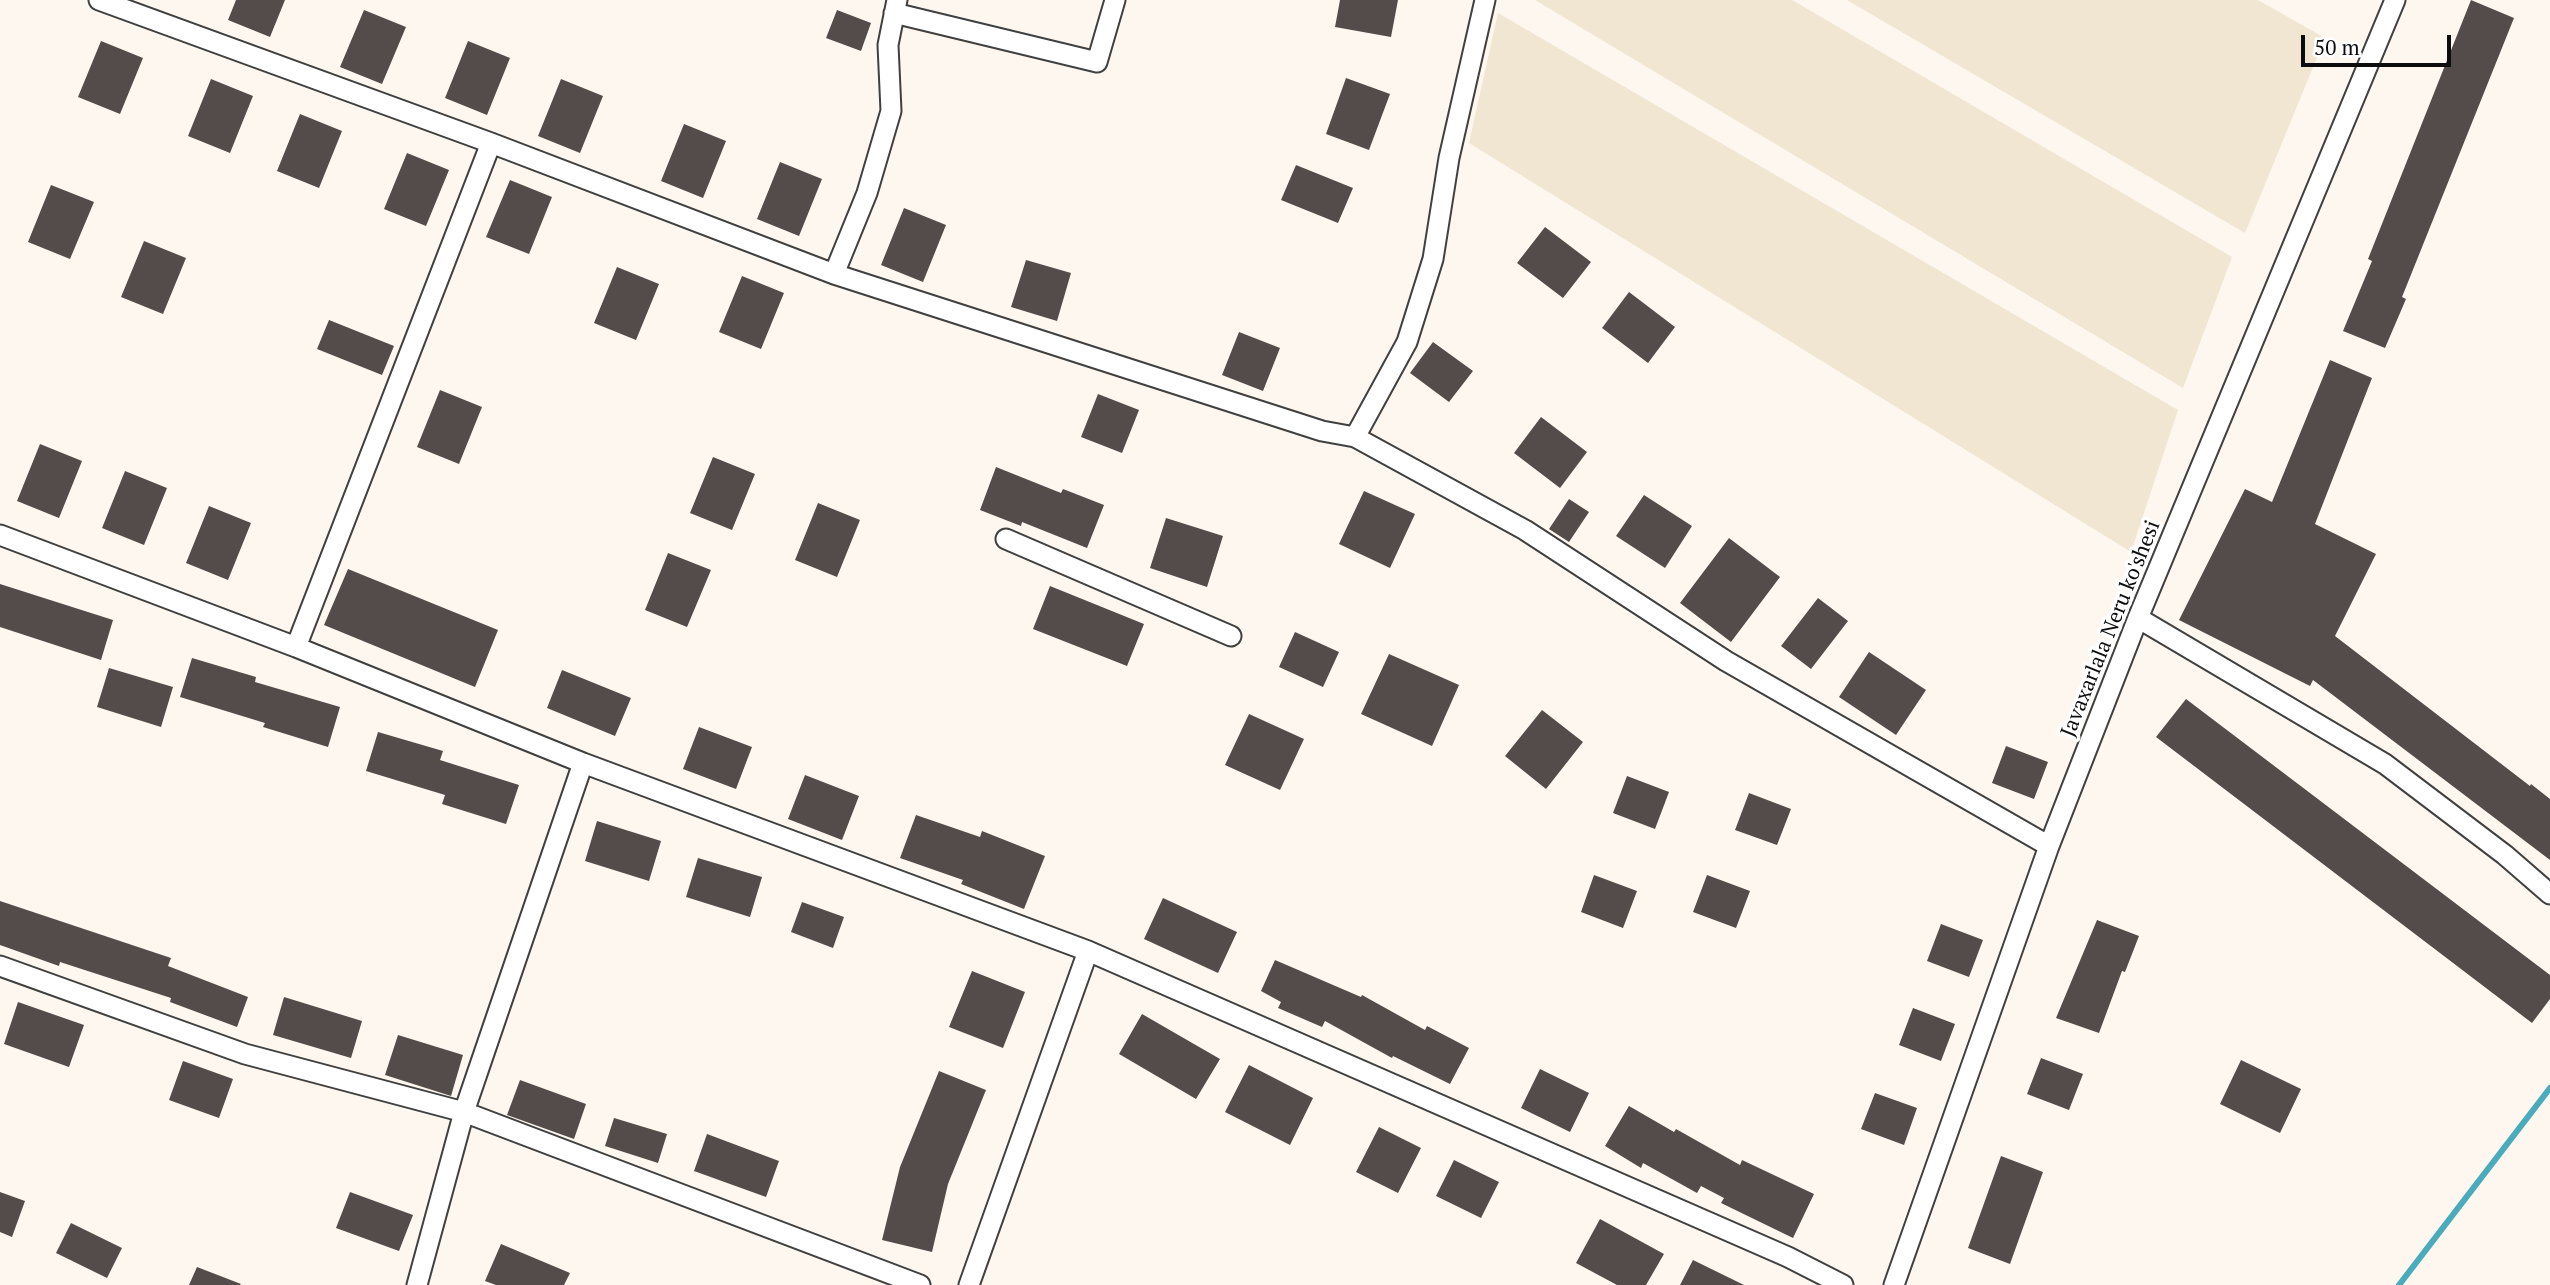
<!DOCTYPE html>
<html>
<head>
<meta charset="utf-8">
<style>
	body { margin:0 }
	#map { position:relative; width:2550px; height:1285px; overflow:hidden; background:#fdf7ef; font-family:"PT Serif",serif }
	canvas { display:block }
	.scale { position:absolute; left:2301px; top:35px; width:150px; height:32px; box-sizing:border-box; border:4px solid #0d0d0d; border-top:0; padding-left:9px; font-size:21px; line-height:24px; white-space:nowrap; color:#0d0d0d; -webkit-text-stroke:5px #fff; paint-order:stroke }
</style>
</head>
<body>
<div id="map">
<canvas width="2550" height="1285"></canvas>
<div class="scale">50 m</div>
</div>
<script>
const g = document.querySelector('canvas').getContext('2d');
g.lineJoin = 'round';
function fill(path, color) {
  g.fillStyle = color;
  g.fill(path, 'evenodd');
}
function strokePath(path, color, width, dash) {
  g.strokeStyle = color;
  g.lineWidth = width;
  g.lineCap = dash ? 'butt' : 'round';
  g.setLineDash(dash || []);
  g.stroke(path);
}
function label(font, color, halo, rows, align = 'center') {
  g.font = font + ' "PT Serif",serif';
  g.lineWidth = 7;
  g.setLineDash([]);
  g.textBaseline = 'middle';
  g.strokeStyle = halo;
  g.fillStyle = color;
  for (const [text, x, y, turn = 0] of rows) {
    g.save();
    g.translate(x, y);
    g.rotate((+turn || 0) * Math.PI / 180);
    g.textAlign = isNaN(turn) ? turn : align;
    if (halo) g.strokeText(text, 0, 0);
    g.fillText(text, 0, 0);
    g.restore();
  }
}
fill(new Path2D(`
	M1535,0H1792L2232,257L2183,388Z
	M1847,0H2258L2325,38L2245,233Z
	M1498,13L2178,410L2131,552L1469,143Z`), '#f0e6d2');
strokePath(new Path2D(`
	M2399,1285L2550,1088`), '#4aabbc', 6);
fill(new Path2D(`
	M236,0H285L270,37L228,20Z
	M1340,0H1398L1391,37L1335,27Z
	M2471,0L2514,18L2402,297L2406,299L2385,348L2343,331L2372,261L2368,259Z
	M364,10L406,27L382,84L340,67Z
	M837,10L871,23L861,51L826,38Z
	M101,41L143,58L120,114L78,97Z
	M468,41L510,58L487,115L445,98Z
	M1346,78L1390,94L1369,150L1326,134Z
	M211,79L253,96L230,153L188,136Z
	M561,79L603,96L580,153L538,136Z
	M300,114L342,131L319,188L277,171Z
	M684,124L726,141L703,198L661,181Z
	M407,153L449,170L426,226L384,209Z
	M780,162L822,179L799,236L757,219Z
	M1296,165L1353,188L1338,223L1281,200Z
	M510,180L552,197L529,254L486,237Z
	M51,185L94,202L70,259L28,242Z
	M904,208L946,225L923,282L881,265Z
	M1545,227L1591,262L1563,298L1517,263Z
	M144,241L186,258L163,314L121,297Z
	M1026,260L1071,273L1057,321L1011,307Z
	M617,267L659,284L636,340L594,323Z
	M742,276L784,293L761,349L719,332Z
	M1629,292L1675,327L1648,363L1602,328Z
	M329,320L394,346L382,375L317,349Z
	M1239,332L1280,348L1263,391L1222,375Z
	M1433,342L1473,371L1449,402L1410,373Z
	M2330,360L2372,378L2315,524L2376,554L2335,636L2530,786L2531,784L2550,799V860L2313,680L2310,686L2179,620L2245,489L2272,502Z
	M440,390L482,407L459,464L417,447Z
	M1098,394L1139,410L1122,453L1081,437Z
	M1541,417L1587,452L1560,488L1514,453Z
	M40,444L82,461L59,518L17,501Z
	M713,457L755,474L732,530L690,513Z
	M996,467L1061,493L1063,489L1104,505L1087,548L1022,522L1021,526L980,510Z
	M125,471L167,488L144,545L102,528Z
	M1364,491L1415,514L1390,568L1339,544Z
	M1644,495L1692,526L1665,568L1616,536Z
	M1569,499L1589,512L1569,542L1549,529Z
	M818,503L860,520L837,577L795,560Z
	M209,506L251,523L228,580L186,563Z
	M1166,518L1223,536L1207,587L1150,568Z
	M1729,538L1780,577L1731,642L1680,603Z
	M668,553L711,570L687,627L645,610Z
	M348,569L498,630L475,687L324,625Z
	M0,584L113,620L101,660L0,627Z
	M1050,586L1144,624L1127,666L1033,629Z
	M1818,598L1848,621L1811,669L1781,646Z
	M1295,632L1339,652L1323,687L1279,667Z
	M1869,652L1926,690L1896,735L1839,697Z
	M1389,654L1459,685L1432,746L1361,714Z
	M192,658L256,677L255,682L340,707L328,747L263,727L265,723L180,697Z
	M109,668L173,687L161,727L97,707Z
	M562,670L631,698L615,736L547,708Z
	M2186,699L2550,975V999L2532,1023L2156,737Z
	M1542,710L1583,742L1546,789L1505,756Z
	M1249,714L1304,739L1280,790L1225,765Z
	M699,727L752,747L736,789L683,769Z
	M378,732L443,751L440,760L519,785L506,824L442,804L445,795L366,771Z
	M2006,746L2048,762L2034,799L1992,783Z
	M805,775L859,796L842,840L788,819Z
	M1627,776L1669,792L1655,829L1613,813Z
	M1749,793L1791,809L1777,845L1735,830Z
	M916,815L980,837L982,831L1045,856L1024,909L961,884L963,880L900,858Z
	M597,821L661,841L649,881L585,861Z
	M698,858L762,877L750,917L686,897Z
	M1594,875L1637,891L1623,928L1581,912Z
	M1707,875L1750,891L1736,928L1693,912Z
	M1163,898L1237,932L1218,973L1144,939Z
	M0,901L171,958L168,966L248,997L237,1027L170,1002L171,998L60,962L59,966L0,945Z
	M802,902L844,917L833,948L791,932Z
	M2097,920L2139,936L2125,972L2122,971L2099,1033L2056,1018Z
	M1941,924L1983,940L1969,977L1927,961Z
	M1275,960L1361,997L1362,995L1425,1030L1427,1026L1469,1048L1450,1084L1393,1056L1392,1058L1325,1021L1322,1027L1278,1008L1281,1002L1261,991Z
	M972,971L1025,992L1003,1048L949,1027Z
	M284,997L362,1021L351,1058L273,1035Z
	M18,1002L84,1025L69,1067L4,1044Z
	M1913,1008L1955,1024L1941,1061L1899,1045Z
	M1142,1014L1220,1059L1196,1099L1119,1054Z
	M398,1035L463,1055L451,1096L385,1075Z
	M2041,1058L2083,1074L2069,1110L2027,1094Z
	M2241,1060L2301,1089L2280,1133L2220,1104Z
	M183,1061L233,1079L219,1118L169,1100Z
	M1249,1065L1313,1098L1290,1145L1225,1112Z
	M1540,1069L1589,1093L1570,1132L1521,1108Z
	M939,1071L986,1090L948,1184L932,1252L882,1240L900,1167Z
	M520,1080L586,1104L574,1139L507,1115Z
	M1875,1093L1917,1108L1904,1145L1861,1129Z
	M1629,1106L1674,1132L1676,1129L1740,1165L1742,1160L1814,1194L1793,1238L1721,1203L1724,1198L1701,1186L1697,1193L1643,1163L1641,1168L1605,1146Z
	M614,1118L667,1134L658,1163L605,1146Z
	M1379,1127L1421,1148L1398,1193L1356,1172Z
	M707,1134L779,1161L766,1197L694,1171Z
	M2001,1156L2043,1172L2010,1264L1968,1248Z
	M1454,1160L1499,1182L1481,1218L1436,1196Z
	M0,1192L25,1201L12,1237L0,1232Z
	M350,1192L413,1215L399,1251L336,1228Z
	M1600,1219L1664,1254L1646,1285H1617L1576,1263Z
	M71,1223L122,1248L107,1278L56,1253Z
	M501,1244L570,1273L564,1285H496L485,1281Z
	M1693,1260L1744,1285H1680Z
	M197,1267L241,1284L240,1285H189Z`), '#544c4b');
const minor = new Path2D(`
	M99,0L491,143L834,274L1322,431L1355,437L1525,530L1726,661L2049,846
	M894,13L1097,62L1115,0
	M834,274L867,193L891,111L888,45L897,0
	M1355,437L1407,342L1433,259L1449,158L1485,0
	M0,535L296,647L583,763L1088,951L1788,1257L1843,1285
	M1006,539L1231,636
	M2138,618L2385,764L2505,855L2550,894
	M296,647L491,143
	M0,966L245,1054L464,1112L920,1285
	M417,1285L464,1112L583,763
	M969,1285L1088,951
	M1894,1285L2049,846L2138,618L2395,0`);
strokePath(minor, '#404040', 23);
strokePath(minor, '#fff', 19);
label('21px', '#0d0d0d', '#fff', [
	["Javaxarlala Neru ko'shesi",2111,629,-68]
]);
</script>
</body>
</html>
